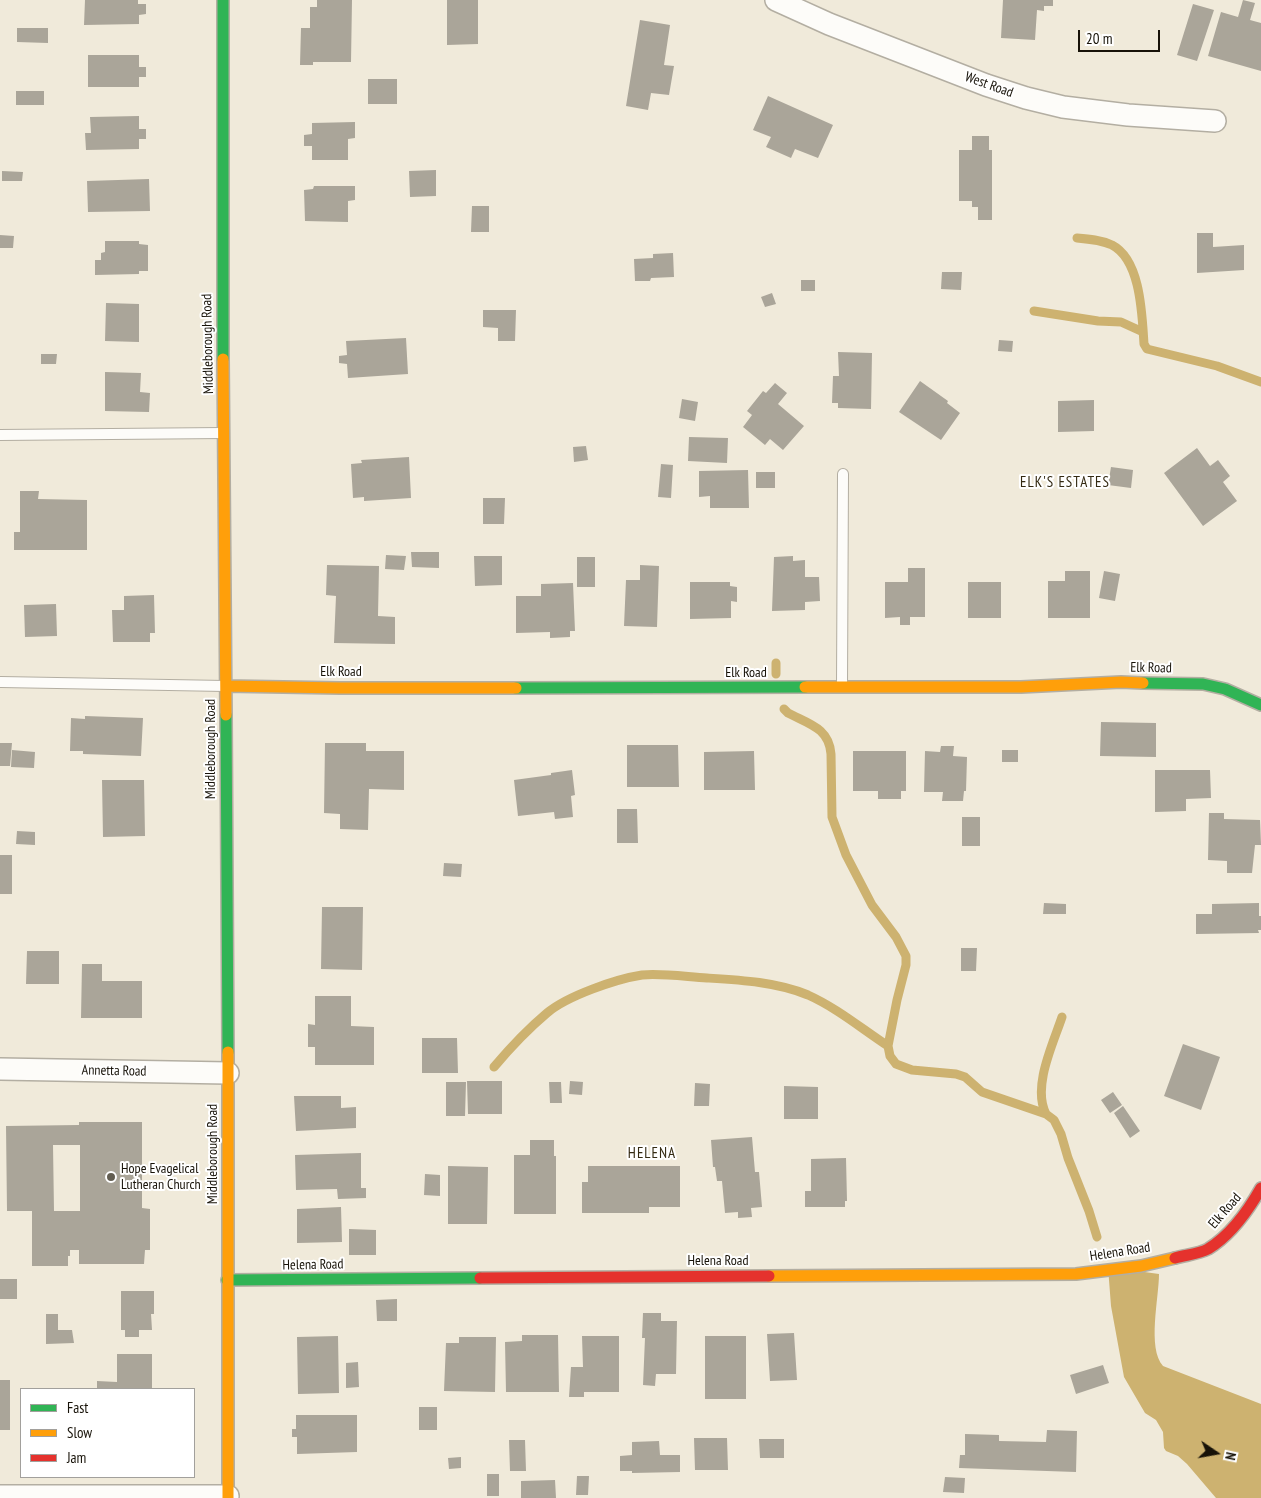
<!DOCTYPE html>
<html>
<head>
<meta charset="utf-8">
<style>
	body { margin:0 }
	#map { position:relative; width:1261px; height:1498px; overflow:hidden; background:#f0eada; font-family:"PT Sans Narrow",sans-serif }
	canvas { display:block }
	.legend { position:absolute; left:20px; top:1388px; width:175px; height:90px; box-sizing:border-box; background:#fff; border:1px solid #a2a09c; margin:0; padding:6px 9px; list-style:none; font-size:15px; color:#171208 }
	.legend li { display:flex; align-items:center; gap:10px; height:25px }
	.legend b { width:25px; border:1px solid #a2a09c }
	.north { position:absolute; left:1191px; top:1428px; width:50px; height:50px; -webkit-text-stroke:4px #fff; paint-order:stroke; rotate:102deg; font-size:14px; font-weight:700; line-height:20px; text-align:center; color:#171208 }
	.north::after { content:''; display:block; margin:auto; width:18px; height:22px; background:#171208; clip-path:polygon(50% 0,100% 100%,50% 72%,0 100%) }
	.scale { position:absolute; left:1078px; top:30px; width:82px; height:22px; box-sizing:border-box; border:2px solid #171208; border-top:0; padding-left:6px; font-size:15px; line-height:18px; white-space:nowrap; color:#171208; -webkit-text-stroke:4px #fff; paint-order:stroke }
</style>
</head>
<body>
<div id="map">
<canvas width="1261" height="1498"></canvas>
<ul class="legend">
<li><b style="height:6px;background:#30b455"></b>Fast</li>
<li><b style="height:6px;background:#ff9f0a"></b>Slow</li>
<li><b style="height:6px;background:#e5322d"></b>Jam</li>
</ul>
<div class="north">N</div>
<div class="scale">20 m</div>
</div>
<script>
const g = document.querySelector('canvas').getContext('2d');
g.lineJoin = 'round';
function fill(path, color) {
  g.fillStyle = color;
  g.fill(path, 'evenodd');
}
function strokePath(path, color, width, dash) {
  g.strokeStyle = color;
  g.lineWidth = width;
  g.lineCap = dash ? 'butt' : 'round';
  g.setLineDash(dash || []);
  g.stroke(path);
}
function label(font, color, halo, rows, align = 'center') {
  g.font = font + ' "PT Sans Narrow",sans-serif';
  g.lineWidth = 4;
  g.setLineDash([]);
  g.textBaseline = 'middle';
  g.strokeStyle = halo;
  g.fillStyle = color;
  for (const [text, x, y, turn = 0] of rows) {
    g.save();
    g.translate(x, y);
    g.rotate((+turn || 0) * Math.PI / 180);
    g.textAlign = isNaN(turn) ? turn : align;
    if (halo) g.strokeText(text, 0, 0);
    g.fillText(text, 0, 0);
    g.restore();
  }
}
fill(new Path2D(`
	M1108,1267L1159,1274C1159,1298 1147,1348 1163,1366L1261,1404V1498H1216L1187,1464L1178,1456L1166,1451L1164,1448L1163,1432L1156,1420L1145,1413L1124,1377L1111,1306Z`), '#cdb270');
strokePath(new Path2D(`
	M1077,238C1089,239 1101,240 1112,245C1141,260 1142,315 1144,344L1147,349L1217,366L1261,382
	M1034,311L1098,321L1121,322L1143,332
	M776,663V674
	M784,709L788,713C809,724 829,728 831,754L832,817L846,855L872,905L896,937L906,956V965L897,1000L888,1046L890,1056L896,1064L912,1070L956,1074L965,1077L982,1092L1046,1114L1054,1120L1061,1134L1068,1158L1089,1211L1097,1237
	M494,1067C510,1048 528,1029 547,1013C567,996 616,979 642,975C661,973 688,977 707,978C740,980 777,982 808,995C837,1008 862,1029 888,1046
	M1046,1114C1032,1087 1053,1044 1062,1017`), '#cdb270', 9);
fill(new Path2D(`
	M85,0H138V4H146V14L139,15V24L84,25Z
	M317,0H352L351,62H313V65H300L301,28H310V7H317Z
	M447,0H478V44L447,45Z
	M1003,0H1053V6H1044V11L1037,10L1035,40L1001,38Z
	M1243,0L1255,3L1250,20L1261,23V71L1208,56L1221,12L1238,17Z
	M1193,4L1214,10L1197,61L1177,55Z
	M640,20L670,25L664,65L674,66L669,95L651,93L648,110L626,106Z
	M17,28H48V43L17,42Z
	M88,55H139V67H146V77H139V87H88Z
	M368,79H397V104H368Z
	M16,91H44V105H16Z
	M768,96L833,125L818,158L795,149L791,158L766,147L771,137L753,130Z
	M139,116V129H146V139H139V149L86,150L85,133H91L90,117Z
	M355,122V138L348,139V160H312V146H304V135L312,134V123Z
	M972,136H989V150H992V220H978V207H972V201H959V150H972Z
	M436,170V196L410,197L409,171Z
	M2,171L23,172L22,181H2Z
	M149,179L150,211L88,212L87,181Z
	M314,186H355V200L348,201V222L305,221L304,190L313,189Z
	M472,206H489V232H471Z
	M1197,233H1213V247L1244,245V270L1197,273Z
	M0,235L14,236L13,248H0Z
	M105,241H139V244L148,245V271H139V274L95,275V260H101V253L105,252Z
	M673,253L674,277L651,278L650,281H635L634,259L653,258V254Z
	M942,272H962L961,290L941,289Z
	M801,280H815V291H801Z
	M772,293L776,304L765,307L761,297Z
	M106,303L139,304V342L105,341Z
	M483,310H516L515,341H498V328L483,327Z
	M406,338L408,374L348,378L347,364L339,363V356L347,355L346,341Z
	M999,340L1013,341L1012,352L998,351Z
	M838,352L872,353L871,409L838,408V403H832L833,376H839Z
	M41,354H57L56,364H41Z
	M105,372L141,373L140,392L150,393L149,412L105,411Z
	M920,381L948,401L947,403L960,413L941,440L899,412Z
	M775,383L787,393L778,404L804,426L783,450L770,439L765,445L743,427L752,415L747,411L763,391L766,393Z
	M682,399L698,402L695,421L679,418Z
	M1094,400V431L1058,432V401Z
	M689,437L728,438L727,463L688,461Z
	M586,446L588,460L574,462L573,447Z
	M1197,448L1210,466L1218,460L1230,476L1223,482L1237,501L1203,526L1164,473Z
	M409,457L411,498L364,501V497L353,498L351,464L362,463L361,460Z
	M661,464L673,465L671,498L658,497Z
	M1111,467L1133,470L1131,488L1108,485Z
	M748,470L749,508H710V496L699,497V471Z
	M756,472H775V488H756Z
	M20,491H39L38,499L87,500V550H14V532H20Z
	M483,498H505L504,524H483Z
	M411,552H439V568L412,567Z
	M386,555L406,556L404,570L385,569Z
	M474,556H502V585L475,586Z
	M793,556V561L805,560V577H819L820,601L805,602V610L772,611L774,557Z
	M577,557H595V587H577Z
	M327,565L379,566L378,616L395,617V644L334,643L336,596L326,595Z
	M640,565L659,566L657,627L624,626L626,580H640Z
	M908,568H925V617H910V625H900V617L885,618V582H908Z
	M1065,571H1090V618H1048V581H1065Z
	M1104,571L1120,574L1115,601L1099,598Z
	M690,582H730V586L737,587V602L731,601V618L690,619Z
	M968,582H1001V618H968Z
	M573,583L575,631H570V637L550,638V632L516,633V596H541V584Z
	M154,595L155,633H150V642H113L112,610H124V596Z
	M56,604L57,636L25,637L24,605Z
	M85,716L143,718L141,756L83,754V751H70L71,718L85,719Z
	M1101,722L1156,723V757L1100,756Z
	M0,743H12L10,766H0Z
	M325,743H366V751H404V790L369,789L368,830L340,829V814L324,813Z
	M627,745H678L679,787H627Z
	M941,746H954L953,756L967,757L966,791H964L963,801H942L943,792H924L925,751L940,752Z
	M12,750L35,752L34,768L11,767Z
	M1002,750H1018V762H1002Z
	M754,751L755,790H704V752Z
	M853,751H906V791H901V799H878V791H853Z
	M572,770L575,795L571,796L573,817L555,819L554,812L518,816L514,780L551,775V773Z
	M1155,770H1210L1211,798L1186,799V811L1155,812Z
	M102,780H144L145,836L103,837Z
	M617,809H637L638,843H617Z
	M1209,813H1224V819L1260,820L1261,845H1255L1252,873H1227V861L1208,860Z
	M962,817H980V846H962Z
	M17,831L35,832V845L16,844Z
	M0,855H12V894H0Z
	M444,863L462,864L461,877L443,876Z
	M1044,903L1066,904V914H1043Z
	M1259,903V916H1261V930H1258L1259,933L1196,934V914H1212V904Z
	M322,907H363L362,970L321,969Z
	M961,948H977L976,971H961Z
	M27,951H59V984H26Z
	M82,964H102V981H142V1018H81Z
	M315,996H351V1026L374,1027V1065H315V1047H308V1024L315,1025Z
	M422,1038H457L458,1073H422Z
	M1183,1044L1220,1057L1201,1110L1164,1096Z
	M467,1081H502V1114H468Z
	M570,1081L583,1082L582,1095L569,1094Z
	M446,1082H466L465,1116H446Z
	M549,1082H561L562,1103H550Z
	M695,1083L710,1084L709,1106H694Z
	M784,1086L818,1087V1119H784Z
	M1113,1092L1122,1105L1110,1113L1101,1100Z
	M294,1096H341V1108L356,1107V1128L296,1131Z
	M1123,1106L1140,1131L1130,1138L1114,1113Z
	M79,1122H142V1208L150,1209V1250H145L144,1264H79V1250H70V1256H68V1266H32V1211H7L6,1126L79,1125ZM53,1145H80V1211H54Z
	M752,1137L755,1172H759L762,1207L751,1208L752,1217L738,1218V1212L725,1213L722,1181H717L715,1167H713L711,1140Z
	M530,1140H554V1156H556V1214H514V1155H530Z
	M361,1153V1188H366V1198L338,1199L337,1189L296,1190L295,1155Z
	M846,1158L847,1201H845V1207H805V1191H811V1159Z
	M448,1166L488,1167L487,1224H448Z
	M588,1166H680V1207H649V1213H582V1182H588Z
	M425,1174L440,1175V1196L424,1195Z
	M341,1207L342,1242L297,1243V1209Z
	M349,1229L376,1230V1255H349Z
	M0,1279H17V1299H0Z
	M121,1291H154V1314H151L152,1330H139V1337H125V1330H121Z
	M397,1299V1321H377L376,1300Z
	M643,1313H661V1321H677L676,1374H656L655,1386L643,1385L645,1338H642Z
	M46,1314H58V1330H72L74,1343L46,1344Z
	M794,1333L797,1380L770,1381L767,1334Z
	M522,1335H558L559,1392H506L505,1342L522,1341Z
	M338,1336L339,1393L298,1394L297,1337Z
	M582,1336H619V1392H584V1397H569L571,1367H583Z
	M705,1336H746V1399H705Z
	M459,1337H496L495,1392L444,1391L446,1343H459Z
	M117,1354H152V1389H97V1381L117,1382Z
	M358,1362L359,1387L346,1388V1363Z
	M1103,1365L1109,1383L1076,1394L1070,1375Z
	M0,1380H10V1430H0Z
	M419,1407H437V1430H419Z
	M296,1415H357V1452L297,1454V1437H292V1429H296Z
	M1047,1430L1077,1431L1076,1472L959,1468L960,1455H965V1434L999,1435V1441L1046,1442Z
	M694,1438H727L728,1470H695Z
	M759,1439H784V1458H760Z
	M509,1440H525L526,1471H510Z
	M659,1441L660,1455H680V1472L632,1473V1471H620V1456L632,1455V1442Z
	M461,1457V1468L449,1469L448,1458Z
	M487,1474H499V1496H487Z
	M577,1476H589L588,1495H576Z
	M945,1477L965,1478L964,1493L943,1492Z
	M555,1480L556,1498H521V1481Z`), '#aaa599');
const lane = new Path2D(`
	M0,435L223,433
	M1,682L225,686
	M842,685L843,474`);
const street = new Path2D(`
	M776,0L829,24L986,85L1026,98L1063,107L1128,115L1215,121
	M0,1069L228,1073
	M0,1496H228`);
const fast = new Path2D(`
	M223,0V359
	M1143,683L1203,684L1225,689L1261,705
	M516,688L805,687
	M226,715L228,1052
	M227,1280L480,1278`);
const slow = new Path2D(`
	M223,359L226,715
	M226,686L340,688H516
	M805,687H1021L1121,682L1143,683
	M228,1052V1498
	M769,1276L1076,1274L1141,1266L1175,1258`);
const jam = new Path2D(`
	M1175,1258C1185,1255 1199,1254 1208,1249C1231,1235 1248,1211 1261,1188
	M480,1278L769,1276`);
strokePath(lane, '#b3aea2', 12);
strokePath(street, '#b3aea2', 24);
strokePath(fast, '#b3aea2', 14);
strokePath(slow, '#b3aea2', 14);
strokePath(jam, '#b3aea2', 14);
strokePath(lane, '#fdfcf9', 10);
strokePath(street, '#fdfcf9', 21);
strokePath(fast, '#30b455', 11);
strokePath(slow, '#ff9f0a', 11);
strokePath(jam, '#e5322d', 11);
for (const [x, y, r, color] of [
	[111,1177,5,"#635e52"]
]) {
  const dot = new Path2D();
  dot.arc(x, y, r, 0, 2 * Math.PI);
  g.fillStyle = color;
  g.fill(dot);
  strokePath(dot, '#fff', 2);
}
label('14px', '#171208', '#fff', [
	["West Road",989,85,20],
	["Middleborough Road",208,344,-91],
	["Elk Road",1151,668,1],
	["Elk Road",341,672],
	["Elk Road",746,673],
	["Middleborough Road",211,749,-90],
	["Annetta Road",114,1071,1],
	["Middleborough Road",213,1154,-90],
	["Elk Road",1225,1211,-49],
	["Helena Road",1120,1252,-9],
	["Helena Road",718,1261],
	["Helena Road",313,1265,-1]
]);
label('14px', '#171208', '#fff', [
	["Hope Evagelical",121,1169],
	["Lutheran Church",121,1185]
], 'left');
g.letterSpacing = '1px';
label('15px', '#342a12', '#fff', [
	["ELK'S ESTATES",1065,483],
	["HELENA",652,1154]
]);
g.letterSpacing = '0px';
</script>
</body>
</html>
